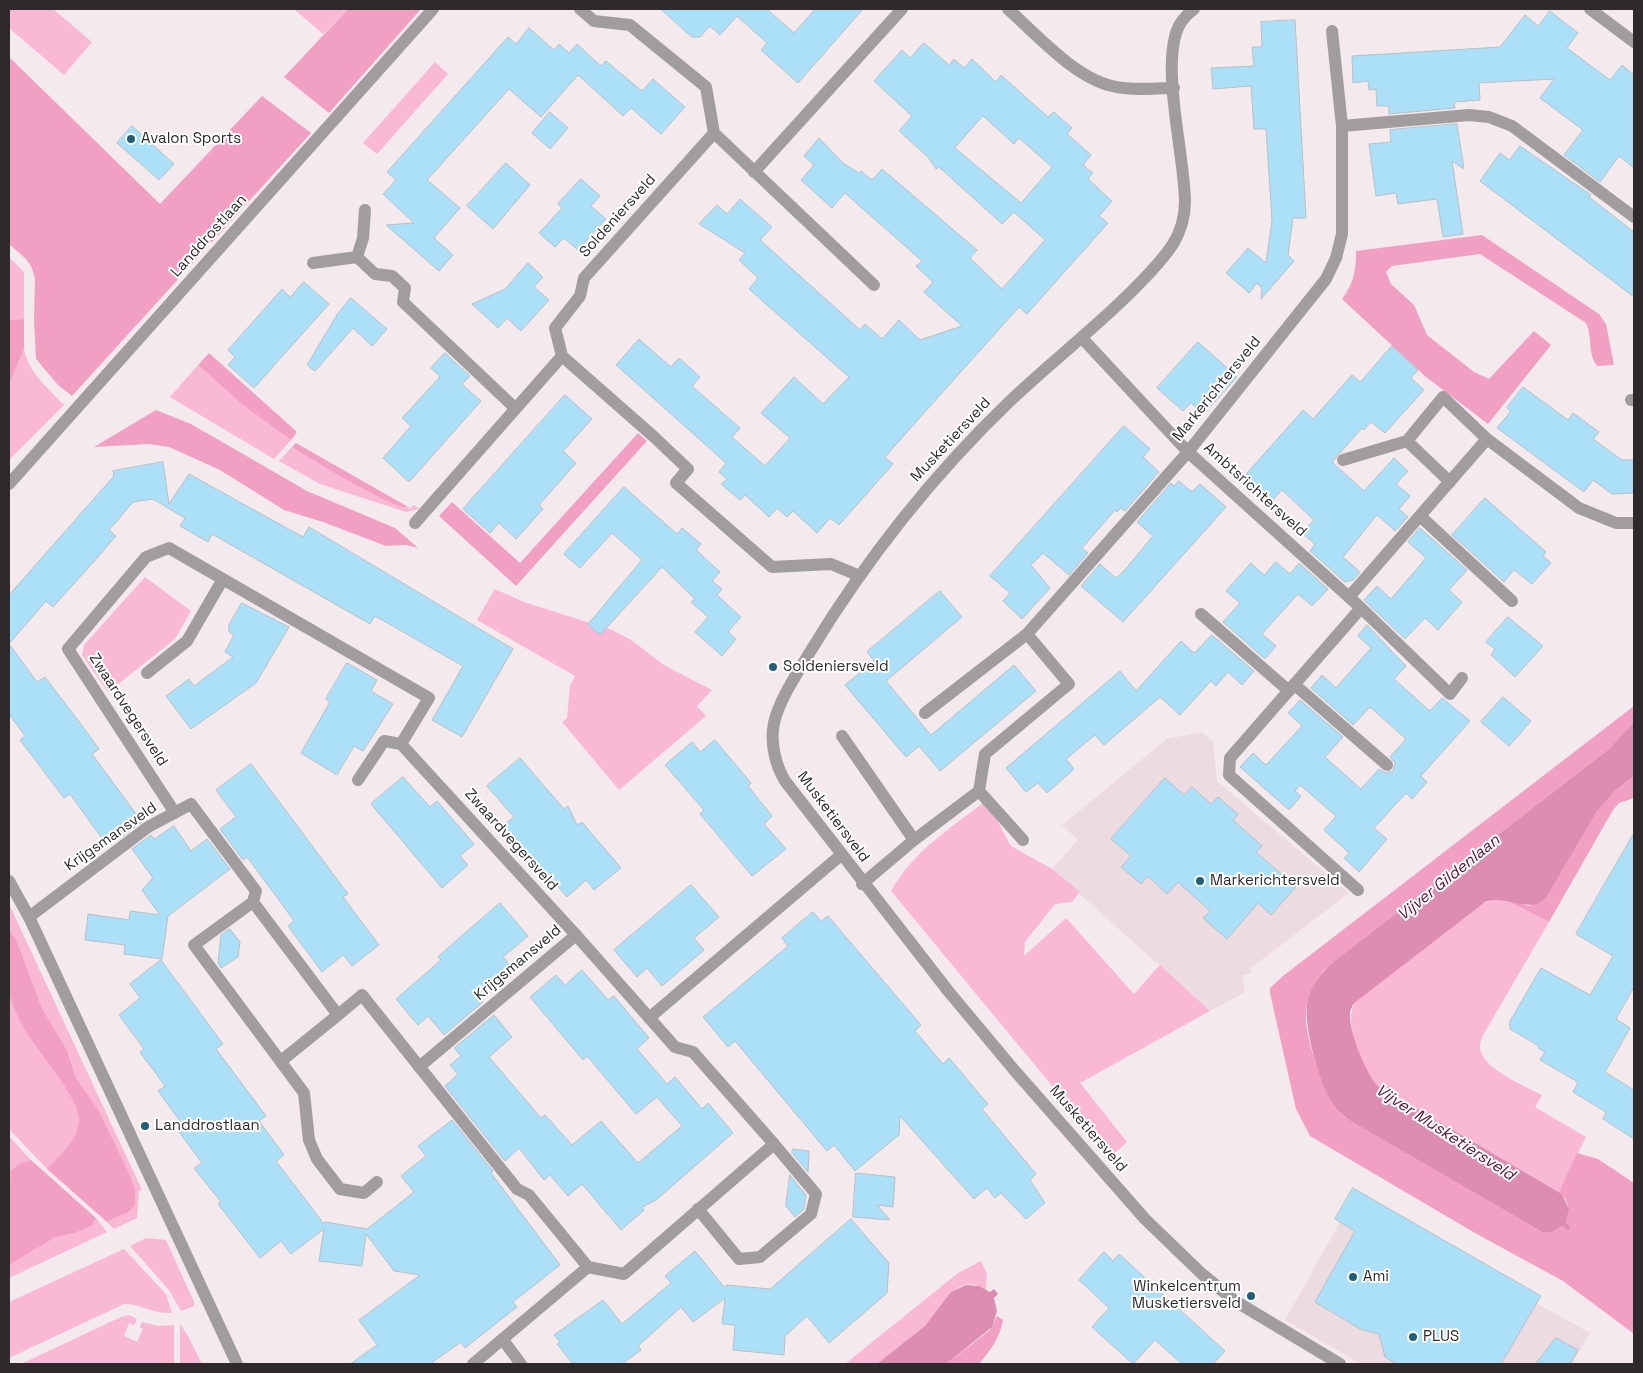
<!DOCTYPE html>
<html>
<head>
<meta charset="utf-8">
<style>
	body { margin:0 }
	#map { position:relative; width:1643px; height:1373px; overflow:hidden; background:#f4e9ed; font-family:"Space Grotesk",sans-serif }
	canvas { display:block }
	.frame { position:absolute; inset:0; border:10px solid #2e2a2c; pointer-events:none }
</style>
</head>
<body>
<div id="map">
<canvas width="1643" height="1373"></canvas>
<div class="frame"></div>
</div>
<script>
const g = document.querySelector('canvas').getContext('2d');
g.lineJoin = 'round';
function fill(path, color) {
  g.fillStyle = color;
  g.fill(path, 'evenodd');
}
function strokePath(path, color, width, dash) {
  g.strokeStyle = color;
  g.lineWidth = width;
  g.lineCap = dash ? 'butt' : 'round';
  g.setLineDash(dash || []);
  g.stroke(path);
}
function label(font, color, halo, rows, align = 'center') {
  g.font = font + ' "Space Grotesk",sans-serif';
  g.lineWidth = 4;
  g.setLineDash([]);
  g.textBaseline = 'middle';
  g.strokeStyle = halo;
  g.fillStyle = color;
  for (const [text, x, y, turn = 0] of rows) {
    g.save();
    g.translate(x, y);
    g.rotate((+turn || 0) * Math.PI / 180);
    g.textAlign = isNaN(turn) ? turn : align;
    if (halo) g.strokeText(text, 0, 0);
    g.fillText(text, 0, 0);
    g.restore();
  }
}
fill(new Path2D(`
	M1202,732L1213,742L1217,781L1349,893L1251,968V974L1242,975L1245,992L1210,1011L1052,869L1078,840L1062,825L1167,739Z
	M1352,1201L1590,1333L1572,1364H1361L1285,1320Z`), '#eddbe2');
fill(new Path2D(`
	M9,9H53L92,42L64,75L9,28Z
	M294,9H348L323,34Z
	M435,62L448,74L377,154L363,143Z
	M9,257L24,272V319L9,320Z
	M24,349C28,372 48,388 64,405L9,460V385Z
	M198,365L244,406L291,440L274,459L170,397Z
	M292,447L366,490L409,509L414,505L419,509L406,512L320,484L279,461Z
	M145,577L191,611L175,639L108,692L82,655L84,645Z
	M495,589L524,602L612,630L631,640L664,665L712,690L697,706L706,716L619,790L562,722L567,718L570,686L575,676L477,620Z
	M983,803L995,816L1011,846L1052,869L1080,892L1072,902L1055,904L1025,942L1024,956L1066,918L1134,994L1160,965L1210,1011L1080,1083L1127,1142L1111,1157L891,891C912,853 949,829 983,803Z
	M1495,899H1504L1549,922L1489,1025C1485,1032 1480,1039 1480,1047C1480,1068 1525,1086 1542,1095L1535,1107L1586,1137L1559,1192L1378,1086C1364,1072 1340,1017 1357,1001L1481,904Z
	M9,904L142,1190L139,1191L137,1218L114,1229L107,1222L129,1212L135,1205V1189L130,1175L98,1109L76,1078L67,1050L42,1008L16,939L9,929Z
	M9,992C17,1012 25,1032 38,1050C49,1065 79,1100 79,1118C80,1139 59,1156 47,1169L9,1129Z
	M9,1136L31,1160L25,1162L10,1180L9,1194Z
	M96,1218L107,1232L9,1278V1265L56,1237L75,1233L93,1225Z
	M146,1238L166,1240L194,1302V1306L181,1311L169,1290L130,1246Z
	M124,1249L166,1294L172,1313C151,1314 141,1303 124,1304L9,1358V1302Z
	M981,1261L987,1274L986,1290C957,1272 948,1301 933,1318C926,1326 884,1363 876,1364C867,1366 854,1364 845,1364L958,1273Z
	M129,1315L137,1319L134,1325L129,1323L124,1336L137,1342L143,1329L140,1327L142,1322L158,1326L174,1325V1364H21L121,1317Z
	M180,1324L188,1336L202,1364H180Z`), '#f9b8d4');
fill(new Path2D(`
	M348,9H421L329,113L284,77Z
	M9,57L160,204L262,96L311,133L72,396L58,385L36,359L34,319L35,279L32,268L26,259L9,244Z
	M1482,235L1599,314L1606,324L1614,365L1597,366C1587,352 1593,338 1586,323L1480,254L1392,266L1386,272L1391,284L1414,305L1427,335L1474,372L1489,379L1534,331L1551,345L1488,424L1426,377L1342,299C1354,283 1356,270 1356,251Z
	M24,319V349L9,385V320Z
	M209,353L297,432L291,440L244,406L198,365Z
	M156,410L191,424L307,491L395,528L418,548L406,545L386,546L323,522L284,510L220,470L169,447L149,444L94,447Z
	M638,433L647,441L516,586L439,516L452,502L520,563Z
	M296,443L410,508C393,509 311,459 292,447Z
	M1634,706V722L1609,749L1324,970C1314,982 1307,996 1306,1013C1304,1039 1326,1099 1345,1117L1542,1232H1553L1562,1226L1568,1231L1571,1227L1566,1222C1569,1210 1570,1201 1559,1192L1577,1153L1598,1159L1634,1183V1334L1563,1281L1475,1233L1310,1136L1296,1109L1270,993V988L1283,976Z
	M1634,776V798L1619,803L1613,810L1549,922L1504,899L1529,906L1546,898L1598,810L1615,791Z
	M9,929L16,939L42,1008L67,1050L76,1078L98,1109L130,1175L135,1189V1205L129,1212L107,1222L47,1169C60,1155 79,1139 79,1119C79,1101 49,1065 39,1051C27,1035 14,1013 9,993C5,976 9,947 9,929Z
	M31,1160L96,1218L93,1225L75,1233L56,1237L9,1265V1194L11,1171L19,1164Z
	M997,1316L1003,1320C1000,1338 990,1351 979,1364H946L990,1330Z`), '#f1a0c4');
fill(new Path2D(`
	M1634,722V776L1615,791L1598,810L1546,898C1529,915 1506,894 1485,902L1357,1001C1353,1004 1350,1009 1350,1014C1349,1032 1366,1074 1378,1086L1562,1194L1569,1209L1566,1222L1571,1227L1568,1231L1562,1226L1553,1232H1542L1351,1121C1342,1115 1335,1108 1330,1099C1318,1078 1302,1022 1308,999C1312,985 1320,974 1331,964L1609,749Z
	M966,1285L979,1286L990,1292L994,1289L998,1294L994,1298L997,1311L992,1327L946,1364H877L925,1326L951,1292Z`), '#dc8db1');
const building = new Path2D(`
	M661,9H767L794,33L815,9H863L798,83L761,50L767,43L737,16L720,35L710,26L700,37H692Z
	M1550,11L1578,33L1567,48L1610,80L1622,65L1634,75V168L1619,156L1600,182L1564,155L1583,130L1540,98L1554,79L1479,83L1480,100L1454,102L1455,108L1389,114V106H1377L1376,89L1369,90L1368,81L1353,83L1352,56L1500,47L1525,15L1538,26Z
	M1295,20L1306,218H1293L1288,255L1294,261L1261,299L1262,288L1257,283L1249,293L1226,273L1248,248L1266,263L1272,220L1266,129H1254L1251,86L1213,89L1211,68L1254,66L1252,47H1262L1261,22Z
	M529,28L554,50L559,44L569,53L577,44L601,66L606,61L642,91L653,79L685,107L661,134L631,108L623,116L578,75L541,117L509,89L427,180L460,208L434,238L453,255L439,271L386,225L414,223L383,194L396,180L387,172L508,37L516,44Z
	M924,43L949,65L954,59L964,68L972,59L996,82L1001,75L1048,117L1054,112L1072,128L1067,134L1091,155L1083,165L1093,173L1088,179L1112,201L1099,216L1108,223L1027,314L1019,307L924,413L885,457L893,464L839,525L830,518L817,533L793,511L787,517L777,508L769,517L745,495L740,500L721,484L727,479L719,472L726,463L616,365L639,339L671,367L679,358L700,377L692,386L740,428L732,437L765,466L790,438L761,413L794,377L823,404L849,377L749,289L758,278L739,260L745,253L699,224L717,205L727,214L740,199L772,227L760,240L860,330L865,324L882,339L899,320L920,340L962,326L924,292L933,282L916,266L922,261L914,254L845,193L832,208L801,180L814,165L804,156L819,138L843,163L859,173L861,171L872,180L882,169L977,250L970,258L1002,289L1045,240L1014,212L1002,224L939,167L936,169L928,157L899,131L912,116L874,81L902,50L910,58ZM983,116L1014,144L1019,138L1052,167L1021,203L955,148Z
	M550,112L568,128L550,149L532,133Z
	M1457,124L1464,169L1452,161L1463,234L1443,237L1437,199L1398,204L1396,193L1376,196L1369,144L1391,142L1390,130Z
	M132,126L174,164L159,180L117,143Z
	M1520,146L1591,195L1589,197L1634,232V297L1480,181L1500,153L1509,160Z
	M506,163L530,185L493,229L467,206Z
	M581,179L600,196L591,206L606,219L578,250L564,238L555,247L539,233L562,208L558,204Z
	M528,263L543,277L534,287L549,300L521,331L507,318L498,328L472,304L505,289Z
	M304,282L329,304L254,388L228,365L235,357L228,350L282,289L290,297Z
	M351,298L387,329L372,346L353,328L315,371L307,365L338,313Z
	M1198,342L1237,377L1204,414L1191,403L1183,411L1157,388Z
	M1392,346L1418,370L1411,378L1424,390L1385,433L1371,422L1364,430L1362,428L1332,462L1364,491L1394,458L1408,471L1396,484L1410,496L1399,509L1408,517L1395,531L1377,515L1343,557L1360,572L1353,580L1345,582L1310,551L1315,544L1302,533L1314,520L1282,490L1269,504L1241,480L1303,410L1313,419L1352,375L1360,382Z
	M445,353L470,376L462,384L481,401L409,482L383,458L411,426L402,418L440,377L431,368Z
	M1523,387L1568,420L1573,413L1599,432L1593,439L1622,460H1634V493L1612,494L1593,480L1584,492L1497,428L1511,411L1507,408Z
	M565,395L592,419L563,451L576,463L539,505L543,509L516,539L499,523L490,533L463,509Z
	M1124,426L1150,449L1143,457L1159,472L1125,511L1121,508L1117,512L1115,510L1082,548L1088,553L1069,575L1043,553L1031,565L1050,588L1022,619L1003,601L1010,593L990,576Z
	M163,462L169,504L189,474L303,537L309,527L513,649L462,737L432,720L463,666L375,616L370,624L212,534L208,542L180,526L185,518L153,499L133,502L109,530L116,536L97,558L53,607L46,601L9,644L37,682L45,677L83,727L99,749L92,754L142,822L123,836L118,830L104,841L70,794L64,798L20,740L25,736L9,714V595L114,476L113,471Z
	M1179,481L1192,492L1200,484L1226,507L1123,622L1081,586L1100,564L1116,578L1124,571L1153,536L1137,522L1171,483L1174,486Z
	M624,487L677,534L682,528L701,544L696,550L720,572L712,581L722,589L717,595L741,617L728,632L736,639L722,656L695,632L708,617L691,602L695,599L662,567L600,635L588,624L642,560L612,533L580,568L564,554Z
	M1485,498L1546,552L1543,556L1551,563L1532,584L1514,570L1504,582L1452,535Z
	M1420,528L1467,570L1449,590L1462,602L1438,630L1425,618L1405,639L1364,600L1377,586L1391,599L1426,558L1408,542Z
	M1276,562L1290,574L1299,563L1328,589L1312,606L1298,594L1262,634L1276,646L1265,659L1223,622L1240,603L1226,591L1251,563L1264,575Z
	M940,591L962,617L886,681L931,735L1014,665L1036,691L940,771L919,746L906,757L845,685L874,661L867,652Z
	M242,603L289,627L256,683L191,729L166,696L189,679L194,686L233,657L225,652L234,635L229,632V625Z
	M1508,617L1543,646L1515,677L1491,655L1495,649L1486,642Z
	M1367,625L1406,666L1394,679L1430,711L1442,698L1470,721L1421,776L1427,782L1412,799L1406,793L1374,828L1387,839L1359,872L1344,858L1349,853L1324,830L1336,816L1300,785L1295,791L1301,796L1289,810L1240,767L1253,753L1266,765L1302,726L1288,713L1300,700L1343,737L1325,757L1361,789L1379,769L1386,773L1393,771L1395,763L1390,757L1406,739L1370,707L1353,725L1311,688L1322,675L1336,688L1371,648L1358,636Z
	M1212,635L1254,671L1242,685L1228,672L1216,686L1211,681L1180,715L1160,697L1104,745L1095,735L1066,759L1074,769L1047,793L1038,783L1026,792L1006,768L1120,671L1136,691L1181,641L1194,653Z
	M347,663L377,680L371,691L393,704L363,751L354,746L337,775L301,753L330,702L326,699Z
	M1503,697L1531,721L1509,746L1481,722Z
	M715,740L751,783L748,786L772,816L764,824L786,849L752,876L700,814L704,810L665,765L692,742L700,752Z
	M520,758L564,809L568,806L577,825L582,822L621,868L594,890L586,880L567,897L504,825L514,817L487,786Z
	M251,764L348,894L343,897L379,945L352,966L343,955L322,972L288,926L294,921L276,896L247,857L243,860L220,829L236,817L216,790Z
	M403,777L430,807L437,801L474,844L460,856L468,865L442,888L371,804Z
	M1165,778L1184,795L1192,787L1211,804L1218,797L1238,814L1233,820L1262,846L1256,852L1296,887L1271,915L1258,903L1227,939L1203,918L1210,911L1178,882L1167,894L1148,876L1141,884L1121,867L1131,856L1111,839Z
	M174,826L191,851L207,839L230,869L168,916L162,959L124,954L125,945L85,940L88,914L129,920L130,911L160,915L142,890L153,878L132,849L151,835L154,839Z
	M1634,833V987L1616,1019L1630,1028L1605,1072L1634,1090V1139L1603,1119L1606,1112L1573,1092L1578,1082L1540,1060L1545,1052L1538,1048L1539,1046L1510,1029V1021L1541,968L1590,995L1613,956L1576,934Z
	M691,885L719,917L694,938L704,950L662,986L647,968L637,977L614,950Z
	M500,903L528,936L503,957L516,972L481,1000L483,1002L444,1035L428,1016L418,1025L396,999L441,960L438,957Z
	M813,912L821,921L828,916L921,1025L915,1031L943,1064L949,1058L988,1104L982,1109L1036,1174L1030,1180L1045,1203L1026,1219L1001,1193L995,1198L987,1188L974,1199L900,1116L899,1135L855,1171L834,1145L827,1151L735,1041L728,1047L703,1017L788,946L782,938Z
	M230,929L240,942L238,957L221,968L218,963L221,935Z
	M161,960L223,1044L216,1049L266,1116L259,1121L284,1155L276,1161L324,1224L325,1222L367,1229L414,1192L401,1176L426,1156L418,1146L452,1120L493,1171L491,1173L560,1265L513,1302L517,1307L465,1348L461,1342L430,1364H350L377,1345L359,1320L420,1275L394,1271L366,1234L362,1266L319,1261L324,1229L291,1254L281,1241L260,1258L218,1204L221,1202L194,1168L202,1163L177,1129L183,1125L158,1091L165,1086L140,1052L144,1049L119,1015L140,998L130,984Z
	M582,970L608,1000L614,996L649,1038L637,1049L667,1084L675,1077L702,1109L708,1103L733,1133L656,1200L642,1207L644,1210L621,1230L582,1184L568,1196L550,1175L544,1180L519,1148L505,1161L445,1086L458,1074L450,1065L461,1056L454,1048L494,1015L512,1037L489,1057L541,1118L545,1115L572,1145L601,1121L638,1163L682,1126L657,1097L636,1114L587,1056L583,1060L530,997L556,975L565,985Z
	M793,1149L809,1151L808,1172L792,1153Z
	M856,1173L895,1177L893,1207L877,1205L890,1220L853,1217Z
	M790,1175L806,1195L804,1209L795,1217L786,1206Z
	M1353,1188L1541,1296L1501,1364H1397L1385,1357L1379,1334L1362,1330L1315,1302L1355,1231L1335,1219Z
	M851,1219L889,1263L887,1293L829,1343L807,1316L785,1336L784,1355L733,1350L735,1325L722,1324L725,1298L693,1322L681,1307L638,1346L641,1350L622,1364H573L557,1344L560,1342L554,1335L603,1300L622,1324L671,1283L665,1276L695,1251L726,1289V1285L770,1289Z
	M1104,1252L1113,1261L1119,1254L1225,1351L1213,1364H1182L1155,1340L1133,1364L1092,1327L1109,1308L1079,1280Z
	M1556,1338L1578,1350L1570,1364H1536Z`);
fill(building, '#ace0f9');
strokePath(building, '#b6c0c4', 1);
strokePath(new Path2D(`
	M580,9L594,21L630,25L706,87L714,133L874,285
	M1008,9C1037,35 1074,77 1112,86C1132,91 1154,88 1174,88
	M1194,9C1186,15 1179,23 1176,33C1163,76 1184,154 1185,201C1185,216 1181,231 1173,244C1162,261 1147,276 1133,290C1094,329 1050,363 1010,401C933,475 865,561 810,652C797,674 780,698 774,723C770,742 775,764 785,781L949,992L1015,1071L1145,1219L1202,1274L1235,1301L1340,1364
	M1590,9L1634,42
	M1332,31L1342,126
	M714,133L584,278L580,296L555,328L562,356L653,436L688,469L676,483L772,567L831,564L860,576
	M754,172L902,9
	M357,257L363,238L365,210
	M313,263L357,257L375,274L392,276L405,288L403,302L515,408
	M1082,338L1188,452L1361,608L1450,694L1462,678
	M1631,400H1634
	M1407,441L1450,482
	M1343,460L1407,441L1443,397L1487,439
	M1420,516L1512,601
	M415,523L562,356
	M1349,597L1487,439L1579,508L1616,523H1634
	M1201,614L1289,691
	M1027,634L1188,452L1326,279L1336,258L1342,234V126L1469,115L1489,117L1512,126L1634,217
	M147,673L187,641L223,579
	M1295,685L1387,765
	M842,736L914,840
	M358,780L384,741L401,744L576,935
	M979,791L1023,840
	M175,813L68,649L146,557L169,548L429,698L401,744
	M862,884L914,840L979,791L985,754L1069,684L1027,634L925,713
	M1358,890L1229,775L1230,758L1361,608
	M253,902L194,945L304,1093L309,1140L317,1159L340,1189L364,1193L377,1182
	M29,917L148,827L191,804L256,891L253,902L338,1015L362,995L517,1189L529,1195L588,1267
	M649,1018L841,855
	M281,1061L338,1015
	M419,1067L576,935L675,1047L693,1052L774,1144L624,1274L588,1267L473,1364
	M698,1209L739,1259L760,1257L811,1214L816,1194L774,1144
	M503,1340L521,1364`), '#a19d9e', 12);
strokePath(new Path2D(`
	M9,484L433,9
	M9,881L29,917L237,1364`), '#a19d9e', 12);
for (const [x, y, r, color] of [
	[131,139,5,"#225e76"],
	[773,667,5,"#225e76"],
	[1200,881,5,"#225e76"],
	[145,1126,5,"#225e76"],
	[1353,1277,5,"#225e76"],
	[1251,1296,5,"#225e76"],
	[1413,1337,5,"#225e76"]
]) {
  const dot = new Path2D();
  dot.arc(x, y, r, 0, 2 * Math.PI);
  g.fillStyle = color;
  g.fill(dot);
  strokePath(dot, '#fff', 2);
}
label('15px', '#2e2a2c', '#fff', [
	["Avalon Sports",141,139],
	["Soldeniersveld",783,667],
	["Markerichtersveld",1210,881],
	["Landdrostlaan",155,1126],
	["Ami",1363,1277],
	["Winkelcentrum",1241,1287,"right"],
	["Musketiersveld",1241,1304,"right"],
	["PLUS",1423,1337]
], 'left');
label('15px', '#2e2a2c', '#fff', [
	["Soldeniersveld",618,216,-48],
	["Landdrostlaan",209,236,-48],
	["Markerichtersveld",1217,389,-51],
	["Musketiersveld",951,440,-47],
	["Ambtsrichtersveld",1255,490,42],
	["Zwaardvegersveld",128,710,57],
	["Musketiersveld",833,817,53],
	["Krijgsmansveld",111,837,-35],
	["Zwaardvegersveld",511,840,48],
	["Krijgsmansveld",518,963,-40],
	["Musketiersveld",1088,1129,49]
]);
label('italic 16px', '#581238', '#fff', [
	["Vijver Gildenlaan",1449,878,-39],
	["Vijver Musketiersveld",1445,1133,33]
]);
</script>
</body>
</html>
